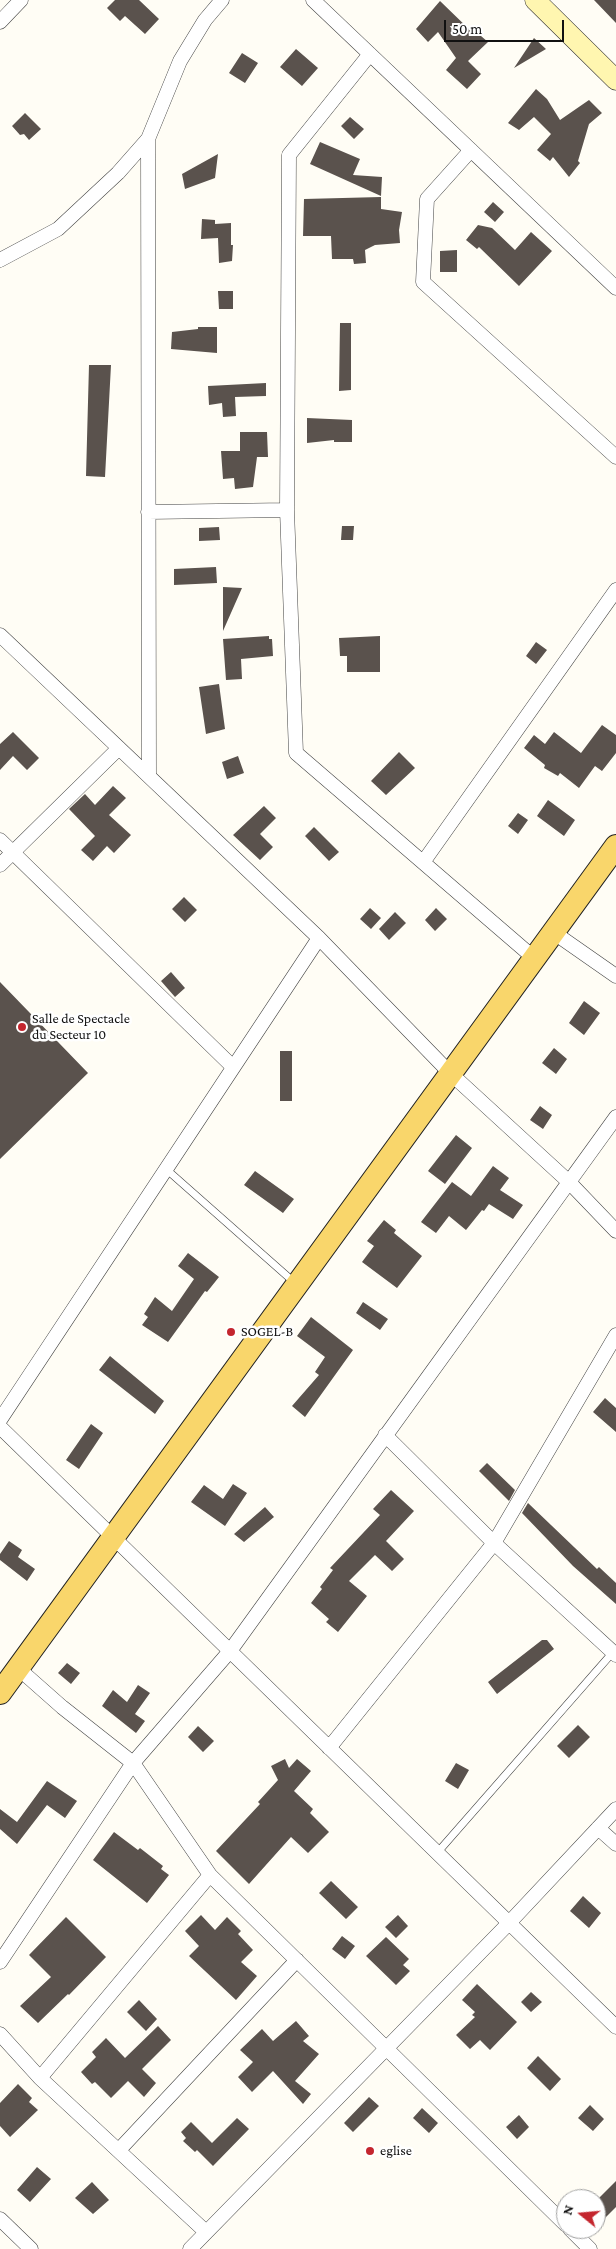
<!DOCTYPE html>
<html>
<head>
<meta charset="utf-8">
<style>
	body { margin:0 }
	#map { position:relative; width:616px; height:2249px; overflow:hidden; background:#fffdf5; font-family:"Crimson Pro",serif }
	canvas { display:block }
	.north { position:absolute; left:556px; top:2189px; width:50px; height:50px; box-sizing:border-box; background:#fff; border:1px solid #a0a0a0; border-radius:50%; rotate:287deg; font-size:14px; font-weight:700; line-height:20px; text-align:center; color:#111 }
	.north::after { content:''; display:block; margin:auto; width:18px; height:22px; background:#c4262e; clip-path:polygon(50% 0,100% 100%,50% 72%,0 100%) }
	.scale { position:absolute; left:444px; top:20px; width:120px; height:22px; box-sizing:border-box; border:2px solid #111; border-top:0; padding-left:6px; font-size:15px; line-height:18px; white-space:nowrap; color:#111; -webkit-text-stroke:4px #fff; paint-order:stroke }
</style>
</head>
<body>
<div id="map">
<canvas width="616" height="2249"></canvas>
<div class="north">N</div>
<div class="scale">50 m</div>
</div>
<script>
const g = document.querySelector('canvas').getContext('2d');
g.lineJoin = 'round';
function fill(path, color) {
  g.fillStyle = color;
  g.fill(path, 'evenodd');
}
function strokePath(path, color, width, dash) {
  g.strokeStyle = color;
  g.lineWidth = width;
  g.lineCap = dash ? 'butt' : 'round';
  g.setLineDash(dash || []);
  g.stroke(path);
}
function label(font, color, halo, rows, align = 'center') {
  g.font = font + ' "Crimson Pro",serif';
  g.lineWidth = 5;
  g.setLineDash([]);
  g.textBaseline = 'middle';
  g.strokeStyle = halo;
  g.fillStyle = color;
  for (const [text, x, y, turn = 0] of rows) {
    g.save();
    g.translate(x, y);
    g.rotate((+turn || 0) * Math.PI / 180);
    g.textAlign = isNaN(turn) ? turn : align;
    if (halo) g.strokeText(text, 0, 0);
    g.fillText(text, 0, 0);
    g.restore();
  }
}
fill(new Path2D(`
	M115,0H139L159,19L145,34L125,16L120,21L107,8Z
	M594,0H616V23Z
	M440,1L472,32L474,30L488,42L468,61L481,74L467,89L446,70L456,58L438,32L428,42L416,29Z
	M534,38L546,49L514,68Z
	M296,49L318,68L302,86L280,67Z
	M242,53L258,63L245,83L229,73Z
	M536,89L547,99L560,120L589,100L602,113L589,124L578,161L580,163L569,177L553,157L550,161L537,150L551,134L534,117L519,130L508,123Z
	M25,113L41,129L29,140L24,134L20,135L12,126Z
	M350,117L364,129L354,139L341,126Z
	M320,142L360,159L353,175L382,177L381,196L310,164Z
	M218,154L215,178L185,189L182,174Z
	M381,197V209L402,212L399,230L400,243L375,245L365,250L366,263L354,264L353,259H332L331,236H303L304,199Z
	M493,202L504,212L495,222L484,212Z
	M202,219L215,220V224L231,223V245H233L232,261L219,263L218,238L201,239Z
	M478,225L492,228L515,250L531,232L552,251L519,286L479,247L477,249L466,240Z
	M457,250V272H440V251Z
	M218,291H233V309H219Z
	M340,323H351V390L339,391Z
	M198,327H217V353L171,349L172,332L198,329Z
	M89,365H111L105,477L86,476Z
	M266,383V396L235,397L236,416L223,417L222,403L209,405L208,386Z
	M307,418L352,420V442H334V440L307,443Z
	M240,432H267L268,457H257L253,487L235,489L234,478L223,479L221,451H240Z
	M342,526H354L353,540H341Z
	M219,527L220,540L199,541V528Z
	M216,567L217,583L174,585V569Z
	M223,587L242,588L223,631Z
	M269,636V639H272L273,656L241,659L242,679L226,680L223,639Z
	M380,636V672H347V656H340L339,638Z
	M536,642L547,650L536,664L526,656Z
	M219,684L225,729L206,734L199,687Z
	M602,725L616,735V753L602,771L595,766L579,788L560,773L558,776L544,768L545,765L524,748L534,735L545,744L554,732L581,753Z
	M13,732L39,758L27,770L13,756L0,770V744Z
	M399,752L415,768L386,795L371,781Z
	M238,756L244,773L227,779L222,762Z
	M113,786L126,798L109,815L131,835L114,853L107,846L93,861L81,850L95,836L69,809L85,794L95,805Z
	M548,800L575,820L564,836L537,816Z
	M264,806L276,818L260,834L273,847L260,860L233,835Z
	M518,813L528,820L518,834L508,826Z
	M314,827L339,852L329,861L305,836Z
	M184,897L197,910L185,922L172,909Z
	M370,908L381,918L371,929L360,919Z
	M436,908L447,919L435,931L425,920Z
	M395,912L406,923L389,940L379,929Z
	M171,972L185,988L175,997L161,981Z
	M0,982L88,1073L0,1159Z
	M584,1001L600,1013L584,1035L569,1023Z
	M554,1048L567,1059L556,1074L542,1063Z
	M280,1051H292V1101H280Z
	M540,1106L552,1115L543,1129L530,1120Z
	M456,1135L472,1148L445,1184L428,1171Z
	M493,1166L509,1178L500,1190L523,1205L513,1219L489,1204L484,1211L482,1210L466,1230L449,1216L436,1233L421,1222L452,1182L471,1196Z
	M255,1171L294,1199L283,1213L244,1185Z
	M384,1220L396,1230L394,1233L422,1256L397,1288L362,1262L374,1246L367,1241Z
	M188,1253L219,1277L207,1292L205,1291L168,1342L142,1325L148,1317L144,1314L155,1297L172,1311L194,1279L178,1266Z
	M363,1302L388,1319L380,1330L356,1313Z
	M311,1317L353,1350L305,1417L292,1406L319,1375L315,1372L325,1357L297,1336Z
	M110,1356L164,1401L155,1414L99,1370Z
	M605,1398L616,1408V1432L593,1412Z
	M91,1424L103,1433L79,1469L66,1460Z
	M487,1463L515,1490L509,1501L479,1471Z
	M233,1484L247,1493L225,1526L191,1502L204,1485L223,1499Z
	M391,1490L414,1511L386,1541L404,1559L392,1571L375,1555L349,1581L367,1596L338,1632L326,1622L329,1619L311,1603L322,1589L320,1587L333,1570L330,1568L380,1515L373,1509Z
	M528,1503L597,1569L599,1567L616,1583V1604L573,1566L522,1513Z
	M265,1507L274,1517L244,1542L234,1534Z
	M9,1541L22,1550L18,1557L35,1569L27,1581L0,1560V1554Z
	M542,1640H547L554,1649L497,1694L488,1682Z
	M67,1663L80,1673L71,1684L58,1673Z
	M138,1685L150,1693L135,1714L145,1721L136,1733L102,1706L113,1690L127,1702Z
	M578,1725L590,1737L569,1758L557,1746Z
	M198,1726L214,1741L203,1752L188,1737Z
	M285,1759L289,1768L297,1759L311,1771L294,1791L313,1809L310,1813L329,1832L308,1853L291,1837L249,1884L216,1851L260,1804L258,1802L278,1780L271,1766Z
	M456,1763L469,1770L458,1789L445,1781Z
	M47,1781L77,1801L65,1818L47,1805L17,1844L0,1829V1809L17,1822Z
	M114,1832L138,1850L140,1848L163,1866L161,1869L169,1875L147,1903L93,1860Z
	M331,1881L358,1907L346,1919L319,1893Z
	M583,1896L601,1913L589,1928L570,1911Z
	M201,1915L215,1930L227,1917L241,1931L238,1934L253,1950L241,1962L257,1976L236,2000L189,1956L199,1946L185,1931Z
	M398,1915L408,1926L396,1938L385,1927Z
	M66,1917L106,1957L69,1995L68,1994L38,2023L20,2006L51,1977L29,1955Z
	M342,1936L355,1946L345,1959L332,1949Z
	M386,1937L409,1959L403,1965L410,1971L396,1985L366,1956Z
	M477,1984L517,2022L490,2050L480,2040L470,2049L456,2035L475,2017L472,2015L475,2012L462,2000Z
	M531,1992L542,2002L531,2012L521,2002Z
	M139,2000L157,2019L146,2031L127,2012Z
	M296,2021L309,2036L303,2041L319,2054L295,2081L311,2094L303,2104L273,2071L252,2092L238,2077L253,2062L240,2050L262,2029L273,2041Z
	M158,2026L171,2040L142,2069L156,2083L144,2097L128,2081L111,2098L95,2082L92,2084L81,2072L96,2057L92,2052L106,2038L125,2058Z
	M538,2056L561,2079L550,2091L527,2068Z
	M18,2084L32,2098L29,2102L38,2110L10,2137L0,2126V2103Z
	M369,2097L379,2106L353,2132L344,2123Z
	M590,2105L604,2119L593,2131L578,2118Z
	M422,2108L438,2123L429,2133L413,2118Z
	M519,2115L529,2127L517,2139L506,2127Z
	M237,2118L249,2129L213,2166L197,2150L195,2152L183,2141L186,2138L181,2132L191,2122L212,2143Z
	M37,2167L51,2179L30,2202L17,2190Z
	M616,2181V2207L596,2227V2201Z
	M92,2182L109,2200L93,2214L75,2198Z`), '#5a524d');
const lane = new Path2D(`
	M166,1169L295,1283
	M437,1853L614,1651`);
const street = new Path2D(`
	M313,0L616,288
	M0,22L21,0
	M370,54L289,155L287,510L296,753L534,958
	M148,139L149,776
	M471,150L427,199L423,282L616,457
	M0,260L58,229L118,173L148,139L180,61L205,20L222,0
	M148,512L287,510
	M0,635L319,938L449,1072L569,1182L616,1231
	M0,840L233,1067
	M424,861L616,590
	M0,865L119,748
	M553,932L616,976
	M0,1420L319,938
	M0,1427L616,2027
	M385,1435L494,1543L616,1655
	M19,1669L62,1707L133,1763L210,1875L566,2225
	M329,1748L494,1543L616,1335
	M598,1828L616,1844
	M0,1962L133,1763L230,1651L616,1117
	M0,2034L40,2078L206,2232
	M40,2078L210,1875
	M119,2150L297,1960
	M0,2219L31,2249
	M570,2229L590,2249
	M190,2249L509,1923L616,1809`);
const secondary = new Path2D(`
	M535,0L616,80`);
const primary = new Path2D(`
	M0,1693L616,846`);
strokePath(lane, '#444', 8);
strokePath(street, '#444', 15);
strokePath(secondary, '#333', 21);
strokePath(primary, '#222', 24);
strokePath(lane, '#fff', 7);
strokePath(street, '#fff', 14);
strokePath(secondary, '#fff6b0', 20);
strokePath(primary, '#f9d66b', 22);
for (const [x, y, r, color] of [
	[22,1027,5,"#c4262e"],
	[231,1332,5,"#c4262e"],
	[370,2151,5,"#c4262e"]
]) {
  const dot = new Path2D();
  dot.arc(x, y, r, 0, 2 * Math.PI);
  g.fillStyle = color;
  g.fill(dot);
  strokePath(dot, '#fff', 2);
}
label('14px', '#111', '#fff', [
	["Salle de Spectacle",32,1019],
	["du Secteur 10",32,1035],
	["SOGEL-B",241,1332],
	["eglise",380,2151]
], 'left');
</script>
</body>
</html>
